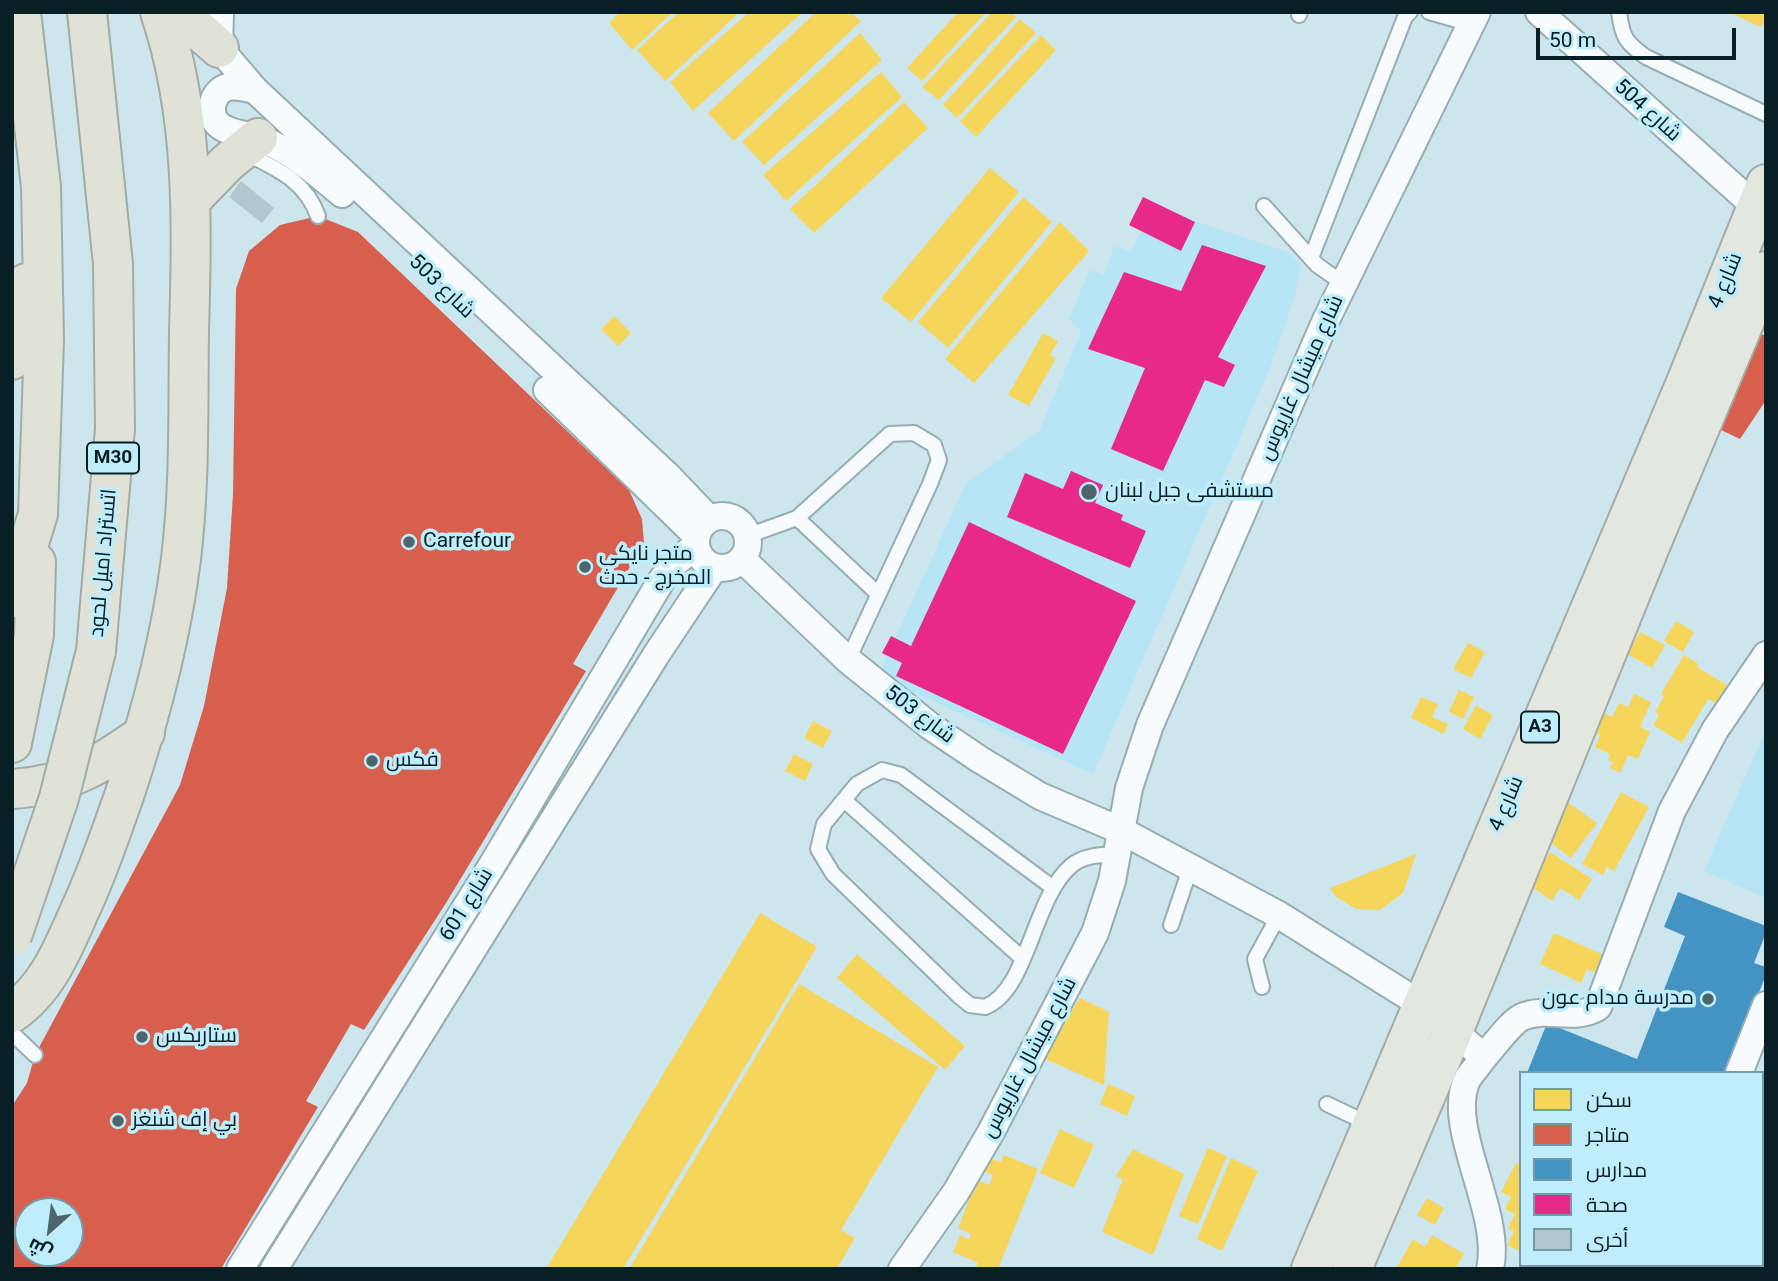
<!DOCTYPE html>
<html>
<head>
<meta charset="utf-8">
<style>
	body { margin:0 }
	#map { position:relative; width:1778px; height:1281px; overflow:hidden; background:#cde6ee; font-family:Roboto,Cairo,sans-serif }
	canvas { display:block }
	.frame { position:absolute; inset:0; border:14px solid #081f25; pointer-events:none }
	.legend { position:absolute; left:1519px; top:1071px; width:245px; height:196px; box-sizing:border-box; background:#c0edfb; border:2px solid #769ba5; margin:0; padding:9px 12px; list-style:none; font-size:21px; color:#081f25 }
	.legend li { display:flex; align-items:center; gap:14px; height:35px }
	.legend b { width:35px; border:2px solid #769ba5 }
	.north { position:absolute; left:14px; top:1197px; width:70px; height:70px; box-sizing:border-box; background:#c0edfb; border:2px solid #769ba5; border-radius:50%; rotate:208deg; font-size:19px; font-weight:700; line-height:28px; text-align:center; color:#081f25 }
	.north::after { content:''; display:block; margin:auto; width:24px; height:32px; background:#4d656b; clip-path:polygon(50% 0,100% 100%,50% 72%,0 100%) }
	.scale { position:absolute; left:1536px; top:28px; width:200px; height:32px; box-sizing:border-box; border:4px solid #081f25; border-top:0; padding-left:9px; font-size:21px; line-height:24px; white-space:nowrap; color:#081f25; -webkit-text-stroke:5px #c0edfb; paint-order:stroke }
</style>
</head>
<body>
<div id="map">
<canvas width="1778" height="1281"></canvas>
<div class="frame"></div>
<ul class="legend">
<li><b style="height:19px;background:#f6d55c"></b>سكن</li>
<li><b style="height:19px;background:#d6604d"></b>متاجر</li>
<li><b style="height:19px;background:#4393c3"></b>مدارس</li>
<li><b style="height:19px;background:#e7298a"></b>صحة</li>
<li><b style="height:19px;background:#b0c7cb"></b>أخرى</li>
</ul>
<div class="north">ش</div>
<div class="scale">50 m</div>
</div>
<script>
const g = document.querySelector('canvas').getContext('2d');
g.lineJoin = 'round';
function fill(path, color) {
  g.fillStyle = color;
  g.fill(path, 'evenodd');
}
function strokePath(path, color, width, dash) {
  g.strokeStyle = color;
  g.lineWidth = width;
  g.lineCap = dash ? 'butt' : 'round';
  g.setLineDash(dash || []);
  g.stroke(path);
}
function label(font, color, halo, rows, align = 'center') {
  g.font = font + ' Roboto,Cairo,sans-serif';
  g.lineWidth = 7;
  g.setLineDash([]);
  g.textBaseline = 'middle';
  g.strokeStyle = halo;
  g.fillStyle = color;
  for (const [text, x, y, turn = 0] of rows) {
    g.save();
    g.translate(x, y);
    g.rotate((+turn || 0) * Math.PI / 180);
    g.textAlign = isNaN(turn) ? turn : align;
    if (halo) g.strokeText(text, 0, 0);
    g.fillText(text, 0, 0);
    g.restore();
  }
}
fill(new Path2D(`
	M1177,215L1288,252L1301,266L1295,295L1269,371L1093,774L878,676L966,483L1039,431L1081,332L1069,319L1089,270L1104,275L1114,246L1131,252L1145,221Z
	M1766,729V898L1704,871Z`), '#b6e6f5');
fill(new Path2D(`
	M620,12H673L632,50L609,23Z
	M679,12H740L665,81L637,50Z
	M749,12H803L693,111L670,82Z
	M816,12H850L861,21L734,141L708,113Z
	M958,12H986L922,81L907,68Z
	M992,12H1012L1016,17L939,100L922,87Z
	M1728,12H1766V17L1761,27Z
	M1020,19L1036,33L957,118L943,105Z
	M860,33L882,60L764,165L742,142Z
	M1041,35L1056,50L976,137L960,121Z
	M881,72L902,97L786,201L763,175Z
	M904,102L928,128L814,233L790,209Z
	M990,168L1019,192L911,322L881,298Z
	M1023,197L1052,222L948,348L918,322Z
	M1060,222L1089,251L974,383L945,359Z
	M614,316L631,333L618,346L601,329Z
	M1043,333L1058,341L1050,355L1056,358L1029,406L1008,395Z
	M1676,621L1694,632L1683,652L1664,641Z
	M1640,632L1665,645L1652,668L1627,654Z
	M1468,643L1485,652L1471,678L1453,669Z
	M1684,655L1699,664L1697,667L1730,687L1725,695L1722,693L1716,703L1708,699L1682,743L1653,725L1659,715L1655,712L1664,696L1661,694Z
	M1459,690L1474,697L1463,719L1449,712Z
	M1634,694L1651,702L1640,727L1650,732L1638,759L1628,755L1620,773L1610,768L1613,762L1608,760L1610,754L1595,747L1600,735L1594,733L1604,713L1612,717L1619,703L1628,707Z
	M1421,697L1438,704L1432,717L1448,724L1444,734L1411,718Z
	M1476,705L1493,715L1480,739L1463,729Z
	M813,721L832,731L823,748L804,738Z
	M794,754L813,764L805,781L785,771Z
	M1621,792L1649,807L1614,871L1607,867L1603,875L1582,864Z
	M1567,802L1597,823L1571,858L1542,836Z
	M1550,852L1592,879L1579,900L1560,888L1552,901L1529,885Z
	M1416,854L1403,893L1380,910L1356,909L1336,897L1330,888Z
	M760,913L817,947L623,1269H546Z
	M1554,933L1604,955L1596,973L1587,969L1581,983L1540,964Z
	M857,954L965,1046L945,1070L837,978Z
	M799,984L938,1067L841,1230L855,1238L837,1269H629Z
	M1080,998L1109,1012L1104,1085L1041,1057Z
	M1108,1084L1135,1096L1127,1116L1100,1104Z
	M1060,1129L1094,1145L1074,1188L1040,1173Z
	M1208,1148L1227,1156L1198,1224L1179,1216Z
	M1133,1149L1184,1174L1153,1255L1102,1232L1123,1179L1116,1176Z
	M1004,1155L1038,1169L998,1269H980L976,1267L978,1263L953,1252L960,1235L969,1239L971,1234L958,1228L973,1190L966,1188L970,1177L989,1185L993,1175L984,1171L990,1158L1001,1162Z
	M1231,1158L1258,1171L1222,1251L1197,1239Z
	M1516,1163L1521,1165V1252L1507,1245L1514,1231L1508,1228L1515,1214L1505,1209L1511,1197L1501,1192Z
	M1762,1165L1766,1167V1212L1762,1220Z
	M1427,1198L1444,1208L1435,1225L1417,1215Z
	M1432,1235L1464,1254L1457,1266L1463,1269H1396L1413,1239L1425,1247Z
	M1548,1265H1597L1596,1269H1547Z
	M1693,1265H1745L1743,1269H1691Z`), '#f6d55c');
fill(new Path2D(`
	M318,216L358,232L629,490L642,519L644,543L573,664L586,671L446,903L364,1030L351,1024L306,1101L318,1107L221,1269H12V1106L27,1083L35,1055L180,785L204,706L227,588L233,494L236,289L249,251L280,225ZM28,1211H70V1253H28Z
	M1761,334L1766,336V400L1740,439L1715,427Z`), '#d6604d');
fill(new Path2D(`
	M1678,892L1766,926V933L1754,963L1766,967V975L1727,1073H1527L1547,1023L1637,1059L1685,936L1664,927Z`), '#4393c3');
fill(new Path2D(`
	M1143,197L1195,222L1181,251L1129,225Z
	M1202,245L1266,266L1218,357L1235,365L1224,387L1205,380L1163,471L1111,449L1145,368L1088,349L1124,272L1181,291Z
	M1071,471L1103,485L1095,503L1123,515L1121,520L1146,531L1130,568L1007,517L1025,473L1063,489Z
	M969,522L1136,601L1063,754L896,676L902,663L882,653L891,636L911,646Z`), '#e7298a');
fill(new Path2D(`
	M241,181L274,208L262,223L229,197Z`), '#b0c7cb');
const service = new Path2D(`
	M1429,12L1471,24
	M1619,12C1622,37 1626,43 1646,57L1766,114
	M1299,15L1300,12
	M245,153C277,169 305,180 318,216
	M1264,206L1317,265L1344,284
	M1311,258L1405,17L1410,12
	M797,518L878,594
	M747,536L797,518L890,434L914,433L934,445L939,460L930,484L848,660
	M844,800L1022,958
	M1052,887L901,775L882,770L857,784L824,824L818,849L833,874L959,996L970,1005L985,1007C1028,991 1033,898 1071,866C1083,855 1102,855 1117,854
	M1171,925L1191,866
	M1262,987L1255,959L1279,915
	M12,1033L35,1055
	M1327,1104L1371,1125`);
const minor = new Path2D(`
	M220,12L219,48L255,90L669,477L709,519
	M1539,12L1766,216
	M255,90C247,88 237,85 228,87C214,90 207,110 216,122C225,134 247,134 261,139C292,151 317,173 342,194
	M547,390L696,535
	M696 542a26 26 0 1 1 52 0a26 26 0 1 1-52 0Z
	M742,559L848,660L930,726L979,759L1040,796L1122,831L1279,915L1422,1005L1484,1057C1494,1046 1511,1022 1522,1017C1546,1006 1574,1022 1598,1007L1672,811L1715,730L1766,655
	M1484,1057C1479,1064 1473,1071 1468,1078C1443,1125 1503,1211 1490,1269
	M1739,1073L1766,1005
	M240,1269L491,867L661,581L673,565L696,545
	M274,1269L656,655L714,568
	M902,1269L956,1192L991,1132L1095,933L1112,881L1129,788L1150,725L1326,320L1477,12
	M1661,1269L1663,1265`);
const trunk = new Path2D(`
	M1311,1269L1685,385L1766,184
	M1352,1269L1454,1029L1653,539L1766,271`);
const motorway = new Path2D(`
	M87,12L113,264L115,429L96,651
	M178,12L219,48
	M191,200L228,162L258,138
	M12,360L26,283
	M12,598L38,514L44,340L41,187L21,12
	M12,743L34,635L36,562
	M12,789C66,786 103,764 145,733
	M12,1013C51,986 66,940 85,899C101,863 113,827 126,790C151,714 171,638 181,559C190,484 188,407 189,332C192,224 195,116 160,12`);
strokePath(service, '#97adb4', 18);
strokePath(minor, '#97adb4', 30);
strokePath(trunk, '#a2aca5', 42);
strokePath(motorway, '#a2aca5', 42);
strokePath(service, '#f8fbfc', 14);
strokePath(minor, '#f8fbfc', 26);
strokePath(trunk, '#e4e7df', 38);
strokePath(motorway, '#e0e2d8', 38);
const motorwayBridge = new Path2D(`
	M12,936L59,798L96,651`);
strokePath(motorwayBridge, '#a2aca5', 42, []);
strokePath(motorwayBridge, '#e0e2d8', 38);
for (const [x, y, r, color] of [
	[1089,492,9,"#4d656b"],
	[409,542,7,"#4d656b"],
	[585,567,7,"#4d656b"],
	[372,761,7,"#4d656b"],
	[1708,999,7,"#4d656b"],
	[142,1037,7,"#4d656b"],
	[118,1121,7,"#4d656b"]
]) {
  const dot = new Path2D();
  dot.arc(x, y, r, 0, 2 * Math.PI);
  g.fillStyle = color;
  g.fill(dot);
  strokePath(dot, '#c0edfb', 2.5);
}
for (const [x, y, w] of [
	[113,458,52],
	[1540,727,38]
]) {
  const box = new Path2D();
  box.roundRect(x - w / 2, y - 15.5, w, 31, 5);
  g.fillStyle = '#c0edfb';
  g.fill(box);
  strokePath(box, '#081f25', 2);
}
label('bold 19px', '#081f25', null, [
	["M30",113,458],
	["A3",1540,727]
]);
label('21px', '#081f25', '#c0edfb', [
	["شارع 504",1647,111,42],
	["شارع 4",1726,281,-68],
	["شارع 503",441,287,44],
	["شارع ميشال غاريوس",1302,378,-66],
	["اتستراد اميل لحود",104,563,-85],
	["شارع 503",919,715,37],
	["شارع 4",1507,804,-67],
	["شارع 601",467,905,-58],
	["شارع ميشال غاريوس",1030,1058,-62]
]);
label('21px', '#081f25', '#c0edfb', [
	["مستشفى جبل لبنان",1105,492],
	["Carrefour",423,542],
	["متجر نايكي",599,555],
	["المخرج - حدث",599,579],
	["فكس",386,761],
	["مدرسة مدام عون",1694,999,"right"],
	["ستاربكس",156,1037],
	["بي إف شنغز",132,1121]
], 'left');
</script>
</body>
</html>
